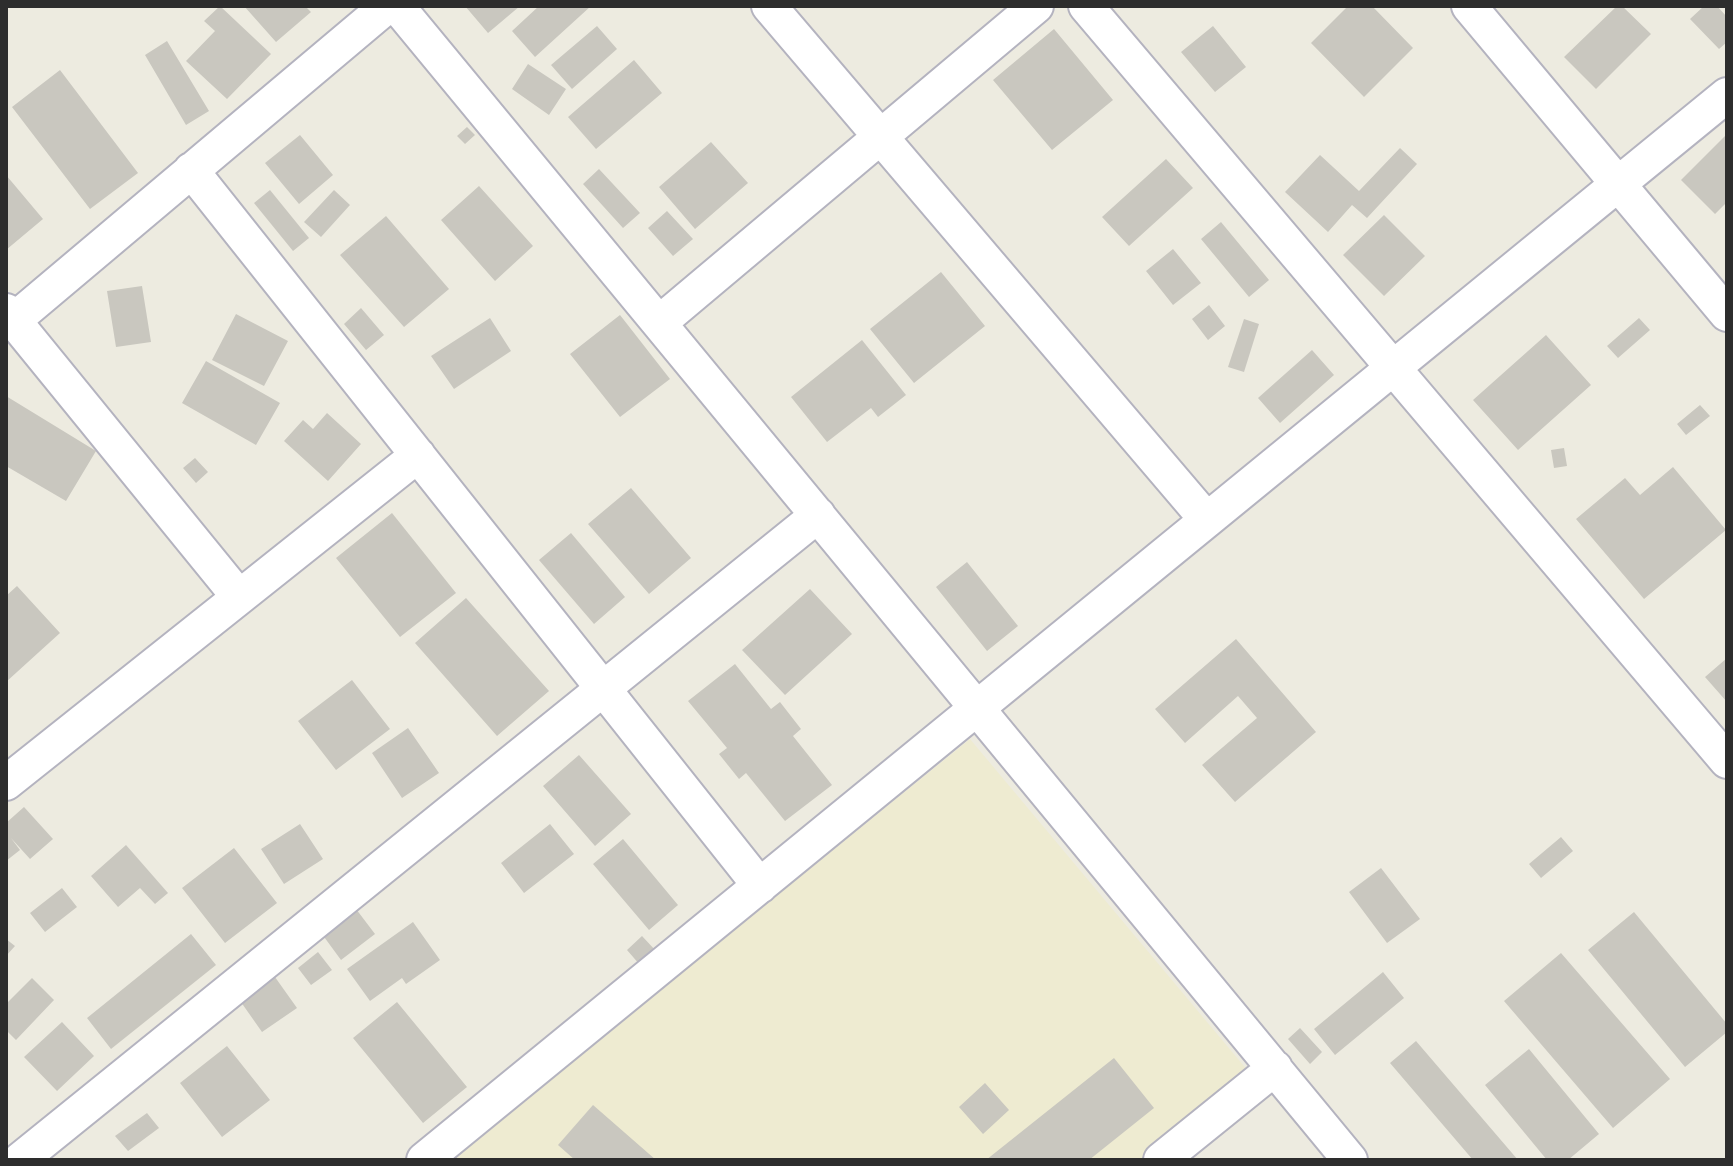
<!DOCTYPE html>
<html>
<head>
<meta charset="utf-8">
<style>
	body { margin:0 }
	#map { position:relative; width:1733px; height:1166px; overflow:hidden; background:#edebe0; font-family:"Sofia Sans Condensed",sans-serif }
	canvas { display:block }
	.frame { position:absolute; inset:0; border:8px solid #2d2d2d; pointer-events:none }
</style>
</head>
<body>
<div id="map">
<canvas width="1733" height="1166"></canvas>
<div class="frame"></div>
</div>
<script>
const g = document.querySelector('canvas').getContext('2d');
g.lineJoin = 'round';
function fill(path, color) {
  g.fillStyle = color;
  g.fill(path, 'evenodd');
}
function strokePath(path, color, width, dash) {
  g.strokeStyle = color;
  g.lineWidth = width;
  g.lineCap = dash ? 'butt' : 'round';
  g.setLineDash(dash || []);
  g.stroke(path);
}
fill(new Path2D(`
	M970,739L1264,1090L1175,1160H450Z`), '#eeebd1');
fill(new Path2D(`
	M220,6L271,54L227,99L186,61L215,31L204,21Z
	M244,6H305L311,12L276,42Z
	M465,6H520L488,33Z
	M539,6H591L535,57L512,31Z
	M1348,6H1372L1413,48L1364,97L1311,43Z
	M1617,6H1622L1651,34L1596,89L1564,57Z
	M1704,6H1717L1727,17V42L1719,49L1690,19Z
	M597,26L617,49L572,89L551,65Z
	M1213,26L1246,67L1215,92L1181,52Z
	M1054,29L1113,100L1052,150L993,80Z
	M167,41L209,111L186,125L145,55Z
	M634,60L662,93L596,149L568,117Z
	M528,64L566,89L549,115L512,89Z
	M60,70L138,173L90,209L12,107Z
	M467,127L475,135L465,144L457,136Z
	M1727,134V202L1715,214L1681,180Z
	M300,135L333,175L299,204L265,163Z
	M711,142L748,183L695,229L659,187Z
	M1400,148L1417,164L1367,218L1352,205L1328,232L1285,192L1320,155L1359,191Z
	M1166,159L1193,188L1129,246L1102,217Z
	M599,169L640,213L623,228L583,184Z
	M6,175L43,219L6,250Z
	M479,186L533,246L495,281L441,220Z
	M270,190L309,238L293,251L254,203Z
	M334,190L350,205L321,237L304,222Z
	M667,211L693,239L673,256L648,228Z
	M1384,215L1425,256L1384,296L1343,255Z
	M386,216L449,289L404,327L340,255Z
	M1221,222L1269,280L1249,297L1201,239Z
	M1173,249L1201,283L1173,305L1146,271Z
	M941,272L985,326L914,383L870,329Z
	M142,286L151,342L116,347L107,291Z
	M1209,305L1225,326L1208,340L1192,319Z
	M361,308L384,335L366,350L344,324Z
	M236,314L288,341L264,386L212,360Z
	M620,315L670,379L620,417L570,354Z
	M490,318L511,351L454,389L431,356Z
	M1639,318L1650,330L1618,358L1607,346Z
	M1244,319L1259,324L1244,372L1228,367Z
	M1546,335L1591,385L1518,450L1473,400Z
	M862,340L906,395L878,417L871,408L827,442L791,397Z
	M1312,350L1334,375L1280,423L1258,398Z
	M206,361L280,403L256,445L182,403Z
	M6,396L96,451L66,501L6,466Z
	M1700,405L1710,416L1686,435L1677,424Z
	M327,413L361,444L328,481L284,441L303,420L313,429Z
	M1564,448L1567,466L1554,468L1551,450Z
	M195,458L208,472L196,483L183,468Z
	M1673,467L1726,530L1644,599L1576,519L1625,478L1640,495Z
	M631,488L691,558L649,594L588,524Z
	M392,513L456,593L400,637L336,558Z
	M571,533L625,597L594,624L539,560Z
	M967,562L1018,626L987,651L936,587Z
	M17,586L60,633L6,682V596Z
	M810,589L852,634L785,695L742,650Z
	M466,598L549,691L497,736L415,643Z
	M1236,639L1316,732L1235,802L1202,765L1257,718L1238,696L1185,743L1155,709Z
	M1727,658V702L1705,677Z
	M735,664L771,709L780,702L801,729L793,736L832,785L785,821L746,773L739,779L719,754L727,748L688,701Z
	M352,680L390,729L336,770L298,721Z
	M408,728L439,773L402,798L372,753Z
	M579,755L631,814L595,846L543,786Z
	M24,807L53,839L30,859L11,838L20,850L6,861V823Z
	M300,824L323,859L284,884L261,849Z
	M550,824L574,854L524,893L501,863Z
	M1561,837L1573,851L1541,878L1529,864Z
	M623,839L678,905L649,930L593,864Z
	M126,845L168,893L155,904L140,888L118,907L91,876Z
	M234,848L277,903L225,943L182,888Z
	M1381,868L1420,919L1387,943L1349,892Z
	M62,888L77,907L45,932L30,913Z
	M353,905L375,934L341,960L319,930Z
	M1634,912L1727,1024V1032L1685,1067L1588,950Z
	M413,922L440,960L406,984L402,978L370,1001L347,969Z
	M191,934L216,965L111,1049L87,1018Z
	M642,936L656,951L640,965L627,950Z
	M6,939L15,946L6,956Z
	M318,952L332,970L311,985L298,968Z
	M1561,953L1670,1079L1613,1128L1504,1001Z
	M270,970L297,1008L262,1032L236,995Z
	M1383,972L1404,998L1335,1055L1314,1029Z
	M32,978L54,1000L16,1040L6,1030V1004Z
	M397,1002L467,1087L423,1123L353,1038Z
	M62,1022L94,1056L57,1091L24,1057Z
	M1300,1028L1322,1052L1310,1064L1288,1039Z
	M1416,1041L1518,1160H1473L1390,1063Z
	M227,1046L270,1100L222,1137L180,1083Z
	M1529,1049L1599,1134L1568,1160H1547L1485,1085Z
	M1114,1058L1154,1108L1089,1160H986Z
	M985,1083L1009,1110L983,1134L959,1107Z
	M593,1105L656,1160H575L558,1145Z
	M147,1113L159,1128L128,1151L115,1136Z`), '#c9c7bf');
const street = new Path2D(`
	M397,6L1350,1160
	M769,6L1207,520
	M1086,6L1727,761
	M1469,6L1727,314
	M191,170L760,886
	M6,311L239,597
	M13,321L387,6
	M659,323L1036,6
	M6,783L418,455
	M20,1160L818,515
	M424,1160L1727,95
	M1161,1160L1275,1068`);
strokePath(street, '#b4b3bf', 38);
strokePath(street, '#fff', 34);
</script>
</body>
</html>
